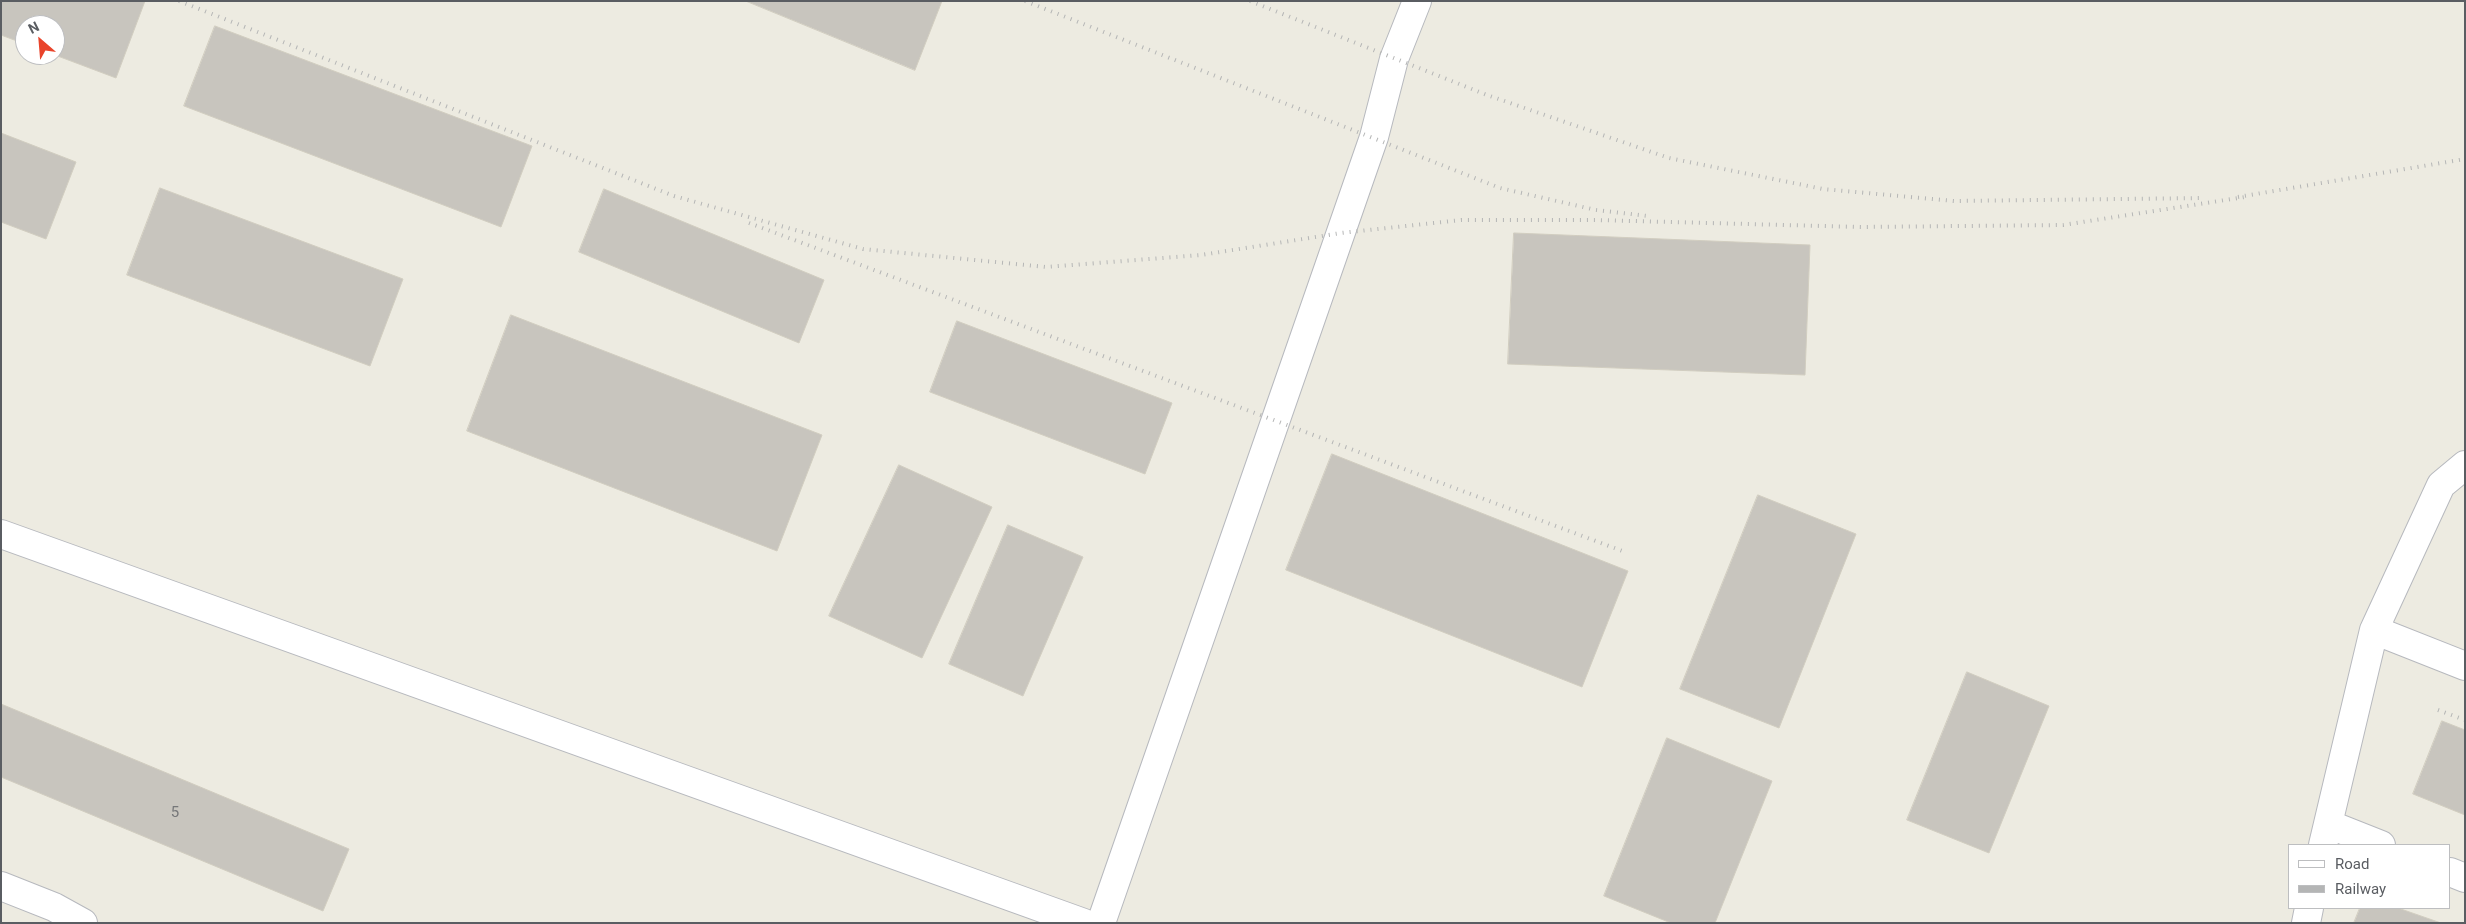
<!DOCTYPE html>
<html>
<head>
<meta charset="utf-8">
<style>
	body { margin:0 }
	#map { position:relative; width:2466px; height:924px; overflow:hidden; background:#edebe1; font-family:Roboto,sans-serif }
	canvas { display:block }
	.frame { position:absolute; inset:0; border:2px solid #5a5d62; pointer-events:none }
	.legend { position:absolute; left:2288px; top:844px; width:162px; height:65px; box-sizing:border-box; background:#fff; border:1px solid #bdbec0; margin:0; padding:6px 9px; list-style:none; font-size:15px; color:#5a5d62 }
	.legend li { display:flex; align-items:center; gap:10px; height:25px }
	.legend b { width:25px; border:1px solid #bdbec0 }
	.north { position:absolute; left:15px; top:15px; width:50px; height:50px; box-sizing:border-box; background:#fff; border:1px solid #bdbec0; border-radius:50%; rotate:333deg; font-size:14px; font-weight:700; line-height:20px; text-align:center; color:#5a5d62 }
	.north::after { content:''; display:block; margin:auto; width:18px; height:22px; background:#e9442b; clip-path:polygon(50% 0,100% 100%,50% 72%,0 100%) }
</style>
</head>
<body>
<div id="map">
<canvas width="2466" height="924"></canvas>
<div class="frame"></div>
<ul class="legend">
<li><b style="height:6px;background:#fff"></b>Road</li>
<li><b style="height:6px;background:#b4b5b5"></b>Railway</li>
</ul>
<div class="north">N</div>
</div>
<script>
const g = document.querySelector('canvas').getContext('2d');
g.lineJoin = 'round';
function fill(path, color) {
  g.fillStyle = color;
  g.fill(path, 'evenodd');
}
function strokePath(path, color, width, dash) {
  g.strokeStyle = color;
  g.lineWidth = width;
  g.lineCap = dash ? 'butt' : 'round';
  g.setLineDash(dash || []);
  g.stroke(path);
}
function label(font, color, halo, rows, align = 'center') {
  g.font = font + ' Roboto,sans-serif';
  g.lineWidth = 4.5;
  g.setLineDash([]);
  g.textBaseline = 'middle';
  g.strokeStyle = halo;
  g.fillStyle = color;
  for (const [text, x, y, turn = 0] of rows) {
    g.save();
    g.translate(x, y);
    g.rotate((+turn || 0) * Math.PI / 180);
    g.textAlign = isNaN(turn) ? turn : align;
    if (halo) g.strokeText(text, 0, 0);
    g.fillText(text, 0, 0);
    g.restore();
  }
}
const building = new Path2D(`
	M1,1H145L116,78L55,55V25H25V44L1,35Z
	M746,1H942L915,70Z
	M215,26L532,146L501,227L184,106Z
	M1,133L76,162L46,239L1,222Z
	M160,188L403,279L370,366L127,275Z
	M604,189L824,280L799,343L579,252Z
	M1514,233L1810,245L1805,375L1508,364Z
	M511,315L822,435L777,551L467,431Z
	M957,321L1172,403L1145,474L930,392Z
	M1332,454L1628,571L1582,687L1286,570Z
	M899,465L992,507L922,658L829,616Z
	M1758,495L1856,534L1779,728L1680,689Z
	M1008,525L1083,557L1023,696L949,664Z
	M1967,672L2049,706L1989,853L1907,820Z
	M1,704L349,849L323,911L1,777Z
	M2442,721L2465,730V815L2413,794Z
	M1667,738L1772,781L1715,923H1671L1604,896Z
	M2360,908H2398L2441,923H2354Z`);
fill(building, '#c8c5be');
strokePath(building, '#d1cdc0', 1);
const minor = new Path2D(`
	M1,534L1084,923
	M2374,630L2465,666
	M2328,824L2381,845
	M2323,845L2374,630L2441,485L2465,465
	M2450,872L2465,878
	M1,886L54,907L83,923
	M1101,923L1374,137L1394,59L1417,1
	M2306,923L2309,908`);
strokePath(minor, '#b7b9be', 30);
strokePath(minor, '#fff', 28);
strokePath(new Path2D(`
	M179,1L674,196L863,249L1046,267L1201,255L1341,233L1461,220H1595L1861,227L2063,225L2245,197
	M1025,1L1500,188L1596,210L1648,216
	M1250,1L1487,95L1669,158L1823,189L1954,201L2203,198
	M2238,197L2465,159
	M749,223L1625,552
	M2438,710L2465,720`), '#b4b5b5', 4, [1, 6]);
label('15px', '#767779', null, [
	["5",175,813]
]);
</script>
</body>
</html>
